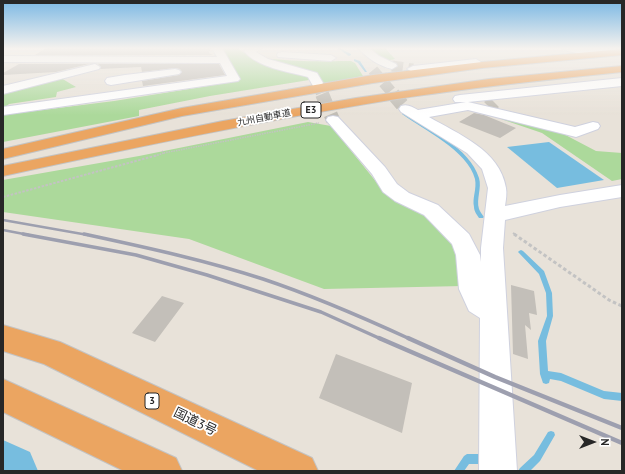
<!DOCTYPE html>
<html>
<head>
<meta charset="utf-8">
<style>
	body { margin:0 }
	#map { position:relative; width:625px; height:474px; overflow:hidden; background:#e8e2d9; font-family:"PT Sans",sans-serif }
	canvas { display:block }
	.frame { position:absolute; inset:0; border:4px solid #272727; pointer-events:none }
	.north { position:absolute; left:573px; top:422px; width:40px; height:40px; -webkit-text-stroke:3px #fff; paint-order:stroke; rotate:90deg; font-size:11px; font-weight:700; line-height:16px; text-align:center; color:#272727 }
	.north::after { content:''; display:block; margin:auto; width:14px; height:18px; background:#272727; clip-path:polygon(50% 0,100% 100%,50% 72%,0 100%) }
</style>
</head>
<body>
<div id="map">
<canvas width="625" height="474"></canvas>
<div class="frame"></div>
<div class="north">N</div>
</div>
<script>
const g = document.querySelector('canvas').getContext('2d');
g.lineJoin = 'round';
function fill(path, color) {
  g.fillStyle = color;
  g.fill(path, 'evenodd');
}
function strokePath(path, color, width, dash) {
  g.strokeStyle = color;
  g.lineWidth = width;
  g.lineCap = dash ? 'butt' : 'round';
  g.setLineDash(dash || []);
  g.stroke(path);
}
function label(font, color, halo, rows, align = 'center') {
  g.font = font + ' "PT Sans","Noto Sans JP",sans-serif';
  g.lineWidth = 3.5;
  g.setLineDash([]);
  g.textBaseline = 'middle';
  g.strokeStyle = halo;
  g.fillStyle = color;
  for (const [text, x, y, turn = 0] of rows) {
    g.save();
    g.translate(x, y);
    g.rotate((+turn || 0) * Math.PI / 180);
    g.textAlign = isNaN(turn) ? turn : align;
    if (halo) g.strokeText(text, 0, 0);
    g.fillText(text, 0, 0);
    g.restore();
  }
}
fill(new Path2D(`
	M221,48H238C251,64 329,61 351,61L355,63L363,76L326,83L309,80L210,96L139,110V116L3,142V115L114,101L239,81Z
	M365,48H385L395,59L385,61Z
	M61,78L76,87L57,92L56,97L9,104L3,109V92Z
	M504,114L554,129L596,151L622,153V179L612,181L542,133L501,119Z
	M308,122L331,126L386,194L427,213L458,244L463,286L324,289L189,239L3,212V180L139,156Z`), '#acd99b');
fill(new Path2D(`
	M549,142L604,180L557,188L507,147Z`), '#77bddf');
fill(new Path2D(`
	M340,48L351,54V55L349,56L337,48Z
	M354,59L360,61L367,72H365L358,63L354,61Z
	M402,112H404C429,129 470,148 479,178C482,188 476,199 479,209C480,212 482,214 484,217L483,218H479C477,215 474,211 474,207C472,198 477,189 475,179C468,151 424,130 402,114Z
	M521,250L523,251L544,271L552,293L553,316L546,341L548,371L561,373L604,391L622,393V401L604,399L561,381L550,379L549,383L546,384L543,383L540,374L538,341L547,316L546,293L539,274L519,253L518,252L519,251Z
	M551,431L554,432L555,435L540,461L530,471H518L520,468L534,455L548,432Z
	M467,454H480L483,456L485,459L483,462L480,464H469L464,471H454L464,456Z`), '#77bddf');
fill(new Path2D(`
	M3,440L30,452L38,471H3Z`), '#77bddf');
fill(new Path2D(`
	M46,48H211L209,53L213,55H35Z
	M19,64H89L56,72L3,75V73Z
	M98,64H219L225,75L143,86L142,81L179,75L182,72L180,69L175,68L142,72L141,67L100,69L101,67Z
	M474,113L484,115L516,128L500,138L459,122Z
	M511,285L534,291L537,315L529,313L531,330L525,325L528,359L513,354Z
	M162,296L184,303L155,342L132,333Z
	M336,354L412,383L402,433L319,398Z`), '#c3bfb9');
strokePath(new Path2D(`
	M392,66L413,69
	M373,70L394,95
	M317,83L322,95`), '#c1bdb5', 11, [11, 5.5]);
strokePath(new Path2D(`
	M322,94L333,120
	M393,94L406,109
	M489,107L494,102`), '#c1bdb5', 14, [14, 8]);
const minor = new Path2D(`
	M212,48H222L240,79L238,81L3,115V107L227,76L220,63L3,62V56L217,57Z
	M247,48H262L256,52L268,59L317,73L323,83L321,86H313L308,77C289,72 256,67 244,51Z
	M358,48H369L379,56L396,64L397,66L392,69C379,66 367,58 358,48Z
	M562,48L622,49V55C610,55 571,56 562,48Z
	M282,52L331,55L336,58L331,61L278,57L277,55L278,53Z
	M476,59L481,62L480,64L413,72L407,69L413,66Z
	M95,64L100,67L99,69L3,94V86Z
	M175,69L179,70L181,72L179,74L111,85L107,84L105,81L107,78L125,75Z
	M622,78V86L468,102L575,127L593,122L598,123L600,126L598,129L576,137L468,110L429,117C458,134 500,150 506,188C507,193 506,200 505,206L560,195L622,185V197L560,207L505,220L503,248L517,471H479L480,318L469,311L459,289L456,255L452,244L424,215L395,201L383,192L372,174L326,120L328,117L333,116L338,117L385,167L397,184L409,193L438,205L469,234L480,255L481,262V248L488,188L482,169L467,153L401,112L399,109L401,106C408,104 412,107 418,110L466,102H455L453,99L455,96L460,95Z`);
const highway = new Path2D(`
	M622,49V55L482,68L373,83L182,116L3,159V149L182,108L373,75L482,62Z
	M622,66V72C544,80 467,88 390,100C260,121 132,148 3,176V166L223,121L356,98L489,79Z
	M3,325L60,342L312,458L318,471H259L44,364L3,351Z
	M3,379L176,458L182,471H124L3,412Z`);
strokePath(minor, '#cfd1de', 2);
strokePath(highway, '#c3c3c3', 2);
strokePath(new Path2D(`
	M162,151L164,153L319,123
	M155,156L164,153`), '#c3c3c3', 1.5, [1.5, 1]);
strokePath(new Path2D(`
	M3,197L158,155
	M513,233L516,235`), '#c3c3c3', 2, [2.5, 1.5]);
strokePath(new Path2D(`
	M514,234L609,300L622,306`), '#c3c3c3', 3, [3.5, 2.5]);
fill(minor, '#fff');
fill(highway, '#eba561');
strokePath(new Path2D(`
	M3,220L88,235
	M3,230L29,235`), '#9d9faf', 2.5);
strokePath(new Path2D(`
	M23,234L136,255L207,275L321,312L381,339
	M84,234C144,247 205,260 263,279C314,296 362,317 410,339`), '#9d9faf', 3.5);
strokePath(new Path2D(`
	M379,338L622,443
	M408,338L495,377L622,428`), '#9d9faf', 4.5);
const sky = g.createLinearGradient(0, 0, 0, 115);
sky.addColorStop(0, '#7bb8e4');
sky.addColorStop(0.42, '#f5f2ee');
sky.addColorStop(1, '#f5f2ee00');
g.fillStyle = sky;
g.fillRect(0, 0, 625, 115);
label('9px', '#272727', '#fff', [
	["九州自動車道",264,118,-11]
]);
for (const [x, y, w] of [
	[311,110,20],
	[152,401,14]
]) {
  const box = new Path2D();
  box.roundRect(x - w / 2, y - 8, w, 16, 3);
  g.fillStyle = '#fff';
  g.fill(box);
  strokePath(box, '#272727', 1);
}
label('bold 10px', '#272727', null, [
	["E3",311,110],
	["3",152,401]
]);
label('13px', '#272727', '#fff', [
	["国道3号",195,422,26]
]);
</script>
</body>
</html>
